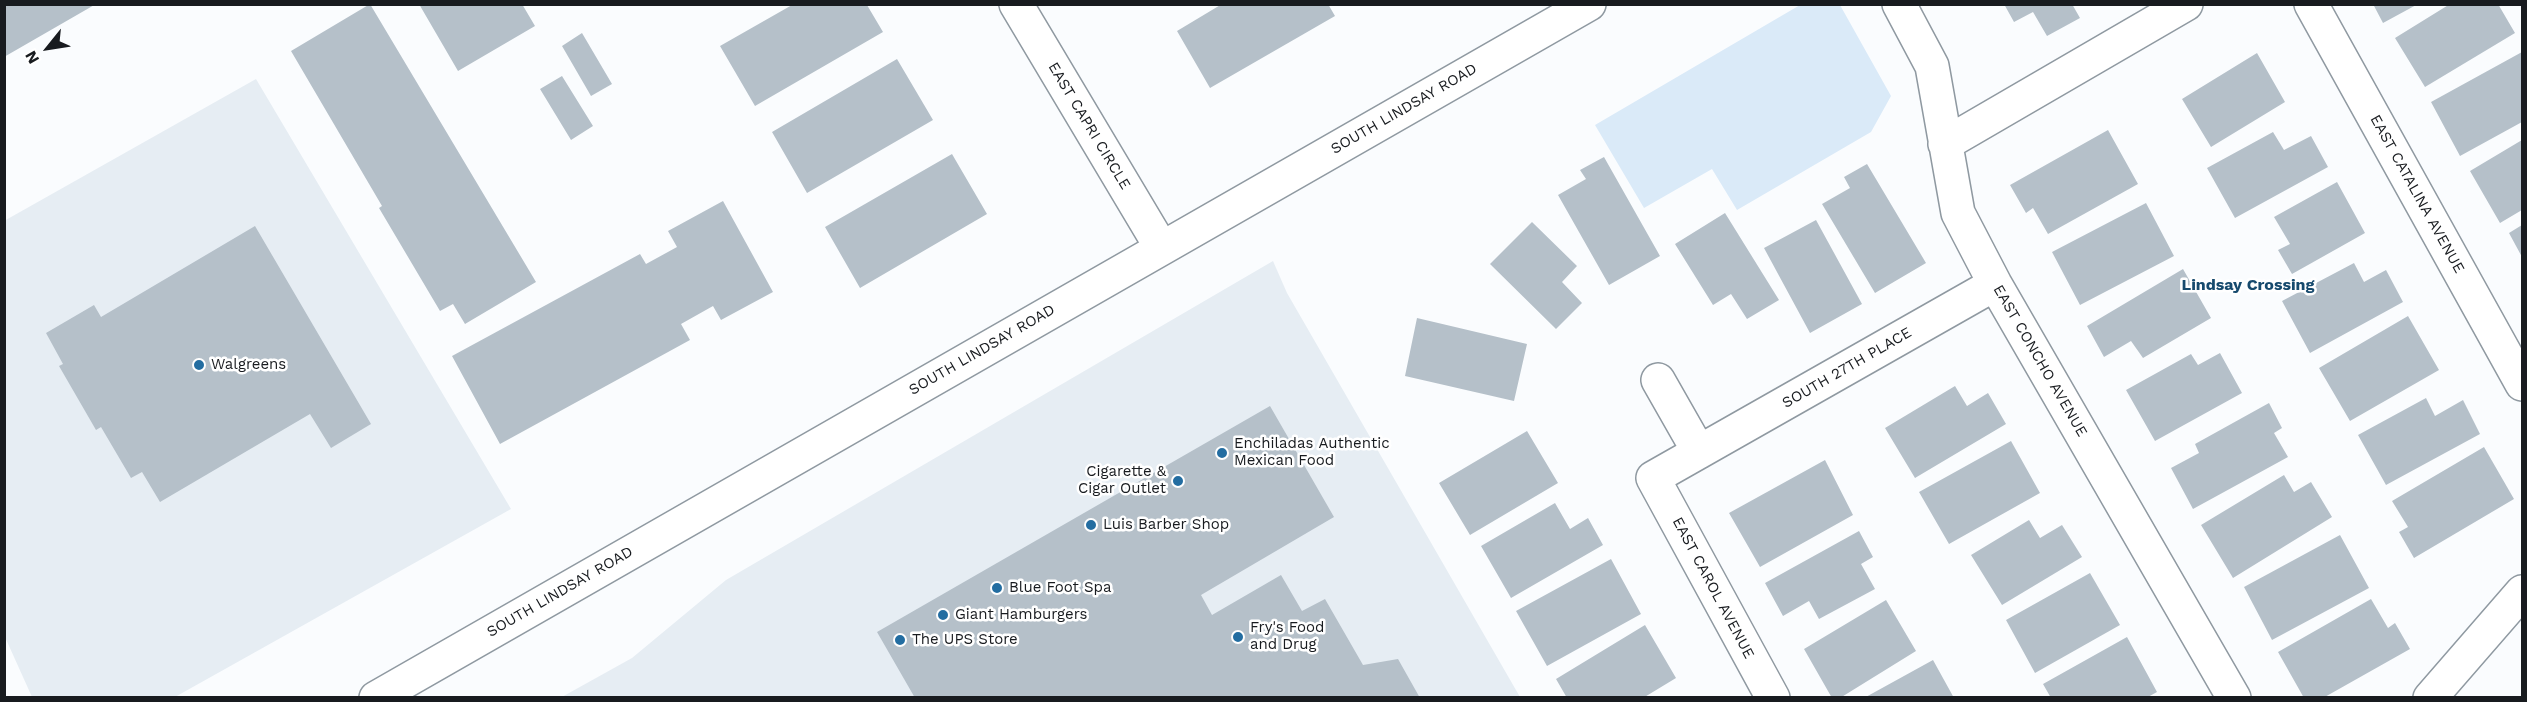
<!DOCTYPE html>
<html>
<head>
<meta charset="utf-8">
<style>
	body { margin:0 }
	#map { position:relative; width:2527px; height:702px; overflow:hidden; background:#fafcfe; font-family:"Work Sans",sans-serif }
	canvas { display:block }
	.frame { position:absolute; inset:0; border:6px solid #181b1f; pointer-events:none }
	.north { position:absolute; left:18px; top:18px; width:60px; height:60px; -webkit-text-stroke:4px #fff; paint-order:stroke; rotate:240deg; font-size:16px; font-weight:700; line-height:24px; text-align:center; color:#181b1f }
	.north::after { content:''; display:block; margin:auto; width:21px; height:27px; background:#181b1f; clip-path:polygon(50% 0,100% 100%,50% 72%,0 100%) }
</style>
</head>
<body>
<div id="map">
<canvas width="2527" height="702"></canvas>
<div class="frame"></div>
<div class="north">N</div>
</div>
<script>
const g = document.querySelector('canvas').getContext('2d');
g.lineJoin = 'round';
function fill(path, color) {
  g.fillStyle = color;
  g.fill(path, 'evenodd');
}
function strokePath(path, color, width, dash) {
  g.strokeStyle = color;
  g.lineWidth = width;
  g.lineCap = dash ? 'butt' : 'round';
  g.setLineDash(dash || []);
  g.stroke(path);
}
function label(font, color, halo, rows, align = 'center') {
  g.font = font + ' "Work Sans",sans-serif';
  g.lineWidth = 5;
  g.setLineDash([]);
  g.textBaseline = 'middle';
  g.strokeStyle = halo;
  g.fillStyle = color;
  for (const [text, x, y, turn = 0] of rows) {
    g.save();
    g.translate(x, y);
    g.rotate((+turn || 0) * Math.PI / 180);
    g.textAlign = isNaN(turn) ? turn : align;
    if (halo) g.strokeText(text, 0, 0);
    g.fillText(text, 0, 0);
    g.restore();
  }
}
fill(new Path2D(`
	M256,79L511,509L175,697H32L5,637L4,221Z
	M1273,261L1287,293L1520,697L560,698L632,658L726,580Z`), '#e6edf3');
fill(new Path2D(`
	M1800,5H1840L1891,96L1871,132L1737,210L1712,169L1644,208L1595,125Z`), '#daeaf8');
fill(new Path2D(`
	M4,4H96L4,57Z
	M370,4L536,282L465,324L453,304L440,311L379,208L382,206L291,51Z
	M419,4H522L535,26L458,71Z
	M1222,4H1328L1335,16L1210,88L1177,31Z
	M2004,4H2072L2080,18L2047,36L2033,12L2014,22Z
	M2373,4H2418L2383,23Z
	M2450,4H2498L2515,33L2425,87L2395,38Z
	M792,5H867L883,32L755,106L720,46Z
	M582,33L612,84L591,96L562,46Z
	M2522,52V122L2460,156L2431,102Z
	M2257,53L2285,102L2211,147L2182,99Z
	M897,59L933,120L807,193L772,132Z
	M562,76L593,126L571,140L540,89Z
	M2108,130L2138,184L2048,234L2033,208L2026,213L2010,185Z
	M2273,132L2284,150L2311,136L2328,167L2235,218L2207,168Z
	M2522,140V210L2500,223L2470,171Z
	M952,154L987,214L860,288L825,227Z
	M1604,157L1660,256L1609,285L1558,195L1586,179L1580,170Z
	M1867,164L1926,263L1875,293L1822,204L1850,188L1844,177Z
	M2337,182L2365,233L2292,274L2278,250L2290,244L2274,217Z
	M723,201L773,292L721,320L713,306L681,324L690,340L500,444L452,356L640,254L646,264L677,247L668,231Z
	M2146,203L2174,256L2080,305L2052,252Z
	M1725,213L1779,300L1747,319L1731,294L1713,305L1675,244Z
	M1816,220L1862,304L1810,333L1764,248Z
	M1532,222L1577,266L1562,282L1582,303L1556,329L1490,264Z
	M2522,225V257L2509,233Z
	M255,226L371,424L331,448L310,414L160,502L142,472L131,478L101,427L96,430L59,366L63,364L46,333L94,305L101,317Z
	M2354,263L2364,282L2386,270L2403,302L2310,353L2282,301Z
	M2183,269L2211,318L2143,358L2131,341L2104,357L2087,326Z
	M2408,316L2439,370L2350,421L2319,368Z
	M1417,318L1527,344L1514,401L1405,376Z
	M2220,353L2242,393L2155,441L2126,390L2191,354L2198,365Z
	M1955,386L1967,406L1988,393L2006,424L1915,478L1885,428Z
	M2426,398L2435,416L2463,400L2480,434L2386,485L2358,435Z
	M2269,403L2282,428L2274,433L2288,457L2193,509L2171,468L2199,453L2195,444Z
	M1270,406L1334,517L1201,595L1212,615L1281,575L1302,611L1325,599L1363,665L1398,659L1420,698H915L877,632Z
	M1527,431L1558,483L1470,535L1439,483Z
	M2011,441L2040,493L1949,544L1919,492Z
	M2484,447L2514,499L2414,558L2399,532L2408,527L2392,501Z
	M1825,460L1853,515L1760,567L1729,513Z
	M2284,475L2294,492L2311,482L2332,517L2233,578L2201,525Z
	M1555,503L1570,529L1588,518L1603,545L1511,598L1481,546Z
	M2029,520L2040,538L2062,525L2082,557L2002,605L1971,555Z
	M1859,531L1873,557L1861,564L1875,589L1819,619L1809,601L1783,616L1765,583Z
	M2340,535L2369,588L2272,640L2244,587Z
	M1611,559L1641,614L1547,666L1516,611Z
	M2090,573L2120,625L2035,673L2006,620Z
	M2371,599L2388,628L2395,623L2410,649L2323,698H2304L2278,652Z
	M1886,600L1916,651L1840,698H1832L1804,649Z
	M1645,625L1676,678L1643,698H1567L1556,679Z
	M2127,637L2157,692L2146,698H2051L2043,684Z
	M1933,660L1954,698H1864Z`), '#b5c0c9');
const minor = new Path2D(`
	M1016,4L1161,247
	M1899,4L1932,66L1958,213L1995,284L2234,698
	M2311,4L2522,384
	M1945,144L2186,4
	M1658,380L1699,452
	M1773,698L1653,478L1995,284
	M2430,698L2522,592`);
const secondary = new Path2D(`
	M376,698L1589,4`);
strokePath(minor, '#8f99a1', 36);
strokePath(secondary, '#8f99a1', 36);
strokePath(minor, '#fff', 33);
strokePath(secondary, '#fff', 33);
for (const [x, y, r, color] of [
	[199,365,6,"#236da1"],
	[1222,453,6,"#236da1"],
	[1178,481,6,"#236da1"],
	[1091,525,6,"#236da1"],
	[997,588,6,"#236da1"],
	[943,615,6,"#236da1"],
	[1238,637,6,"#236da1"],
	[900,640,6,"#236da1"]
]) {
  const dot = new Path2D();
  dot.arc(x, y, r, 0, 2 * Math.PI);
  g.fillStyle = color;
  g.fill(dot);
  strokePath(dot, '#fff', 2);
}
label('15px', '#181b1f', '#fff', [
	["SOUTH LINDSAY ROAD",1404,109,-30],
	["EAST CAPRI CIRCLE",1089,126,59],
	["EAST CATALINA AVENUE",2417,194,61],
	["SOUTH LINDSAY ROAD",982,350,-30],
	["EAST CONCHO AVENUE",2040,361,60],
	["SOUTH 27TH PLACE",1847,368,-30],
	["EAST CAROL AVENUE",1713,588,62],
	["SOUTH LINDSAY ROAD",560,592,-30]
]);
label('15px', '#181b1f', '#fff', [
	["Walgreens",211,365],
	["Enchiladas Authentic",1234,444],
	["Mexican Food",1234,461],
	["Cigarette &",1166,472,"right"],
	["Cigar Outlet",1166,489,"right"],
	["Luis Barber Shop",1103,525],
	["Blue Foot Spa",1009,588],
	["Giant Hamburgers",955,615],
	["Fry's Food",1250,628],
	["and Drug",1250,645],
	["The UPS Store",912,640]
], 'left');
label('bold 16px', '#174a6d', '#fff', [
	["Lindsay Crossing",2248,285]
]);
</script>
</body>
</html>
